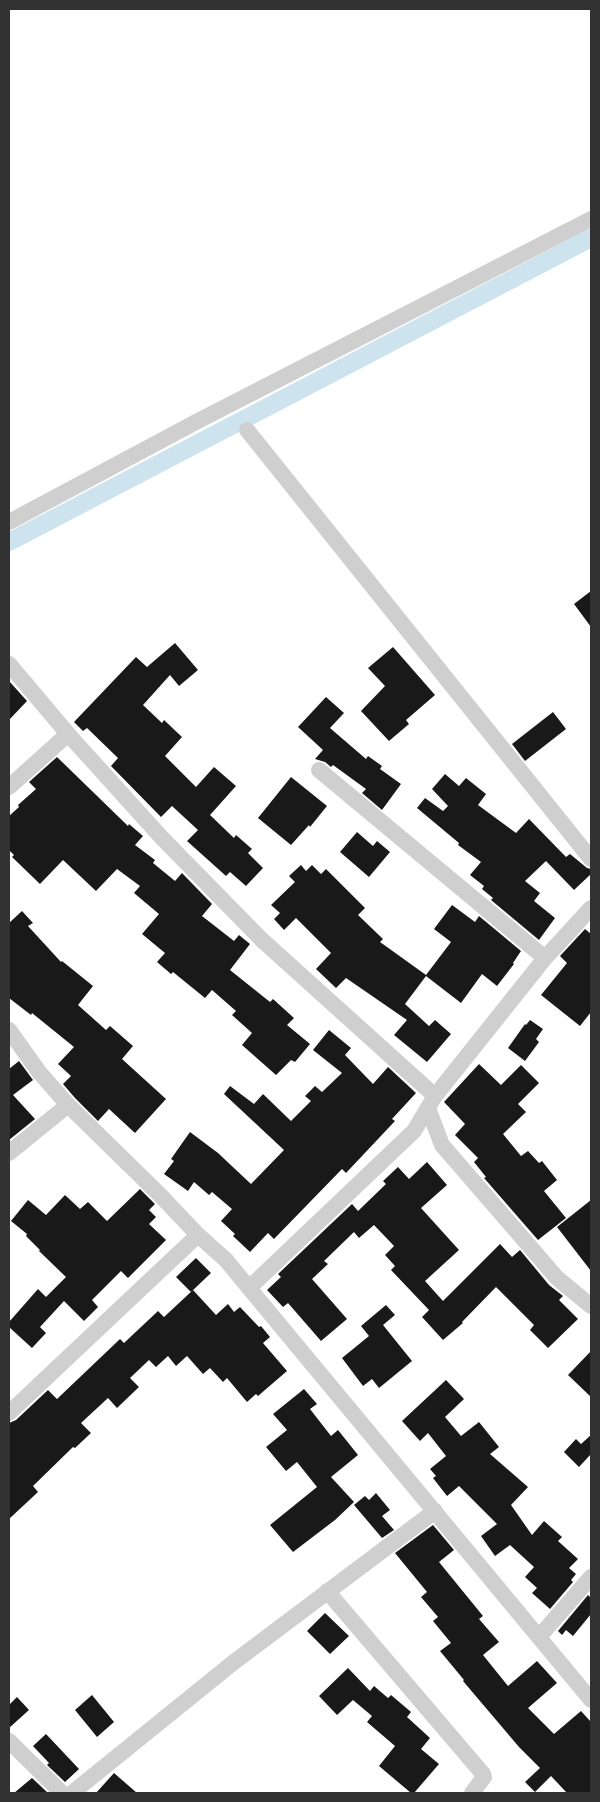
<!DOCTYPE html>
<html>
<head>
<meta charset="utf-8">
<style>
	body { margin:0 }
	#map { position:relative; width:600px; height:1802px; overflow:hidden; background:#fff; font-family:Roboto,sans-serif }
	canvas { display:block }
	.frame { position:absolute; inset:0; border:10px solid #323232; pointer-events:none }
</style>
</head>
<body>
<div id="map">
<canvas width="600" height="1802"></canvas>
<div class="frame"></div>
</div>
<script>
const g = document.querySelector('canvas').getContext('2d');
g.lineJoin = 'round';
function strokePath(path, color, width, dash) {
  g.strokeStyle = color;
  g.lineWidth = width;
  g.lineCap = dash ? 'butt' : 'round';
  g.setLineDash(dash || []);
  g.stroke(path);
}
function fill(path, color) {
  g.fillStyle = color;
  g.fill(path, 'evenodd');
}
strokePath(new Path2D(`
	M9,542L591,238`), '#cde3ee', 18);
fill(new Path2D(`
	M591,591V627L574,604Z
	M175,643L198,670L179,686L170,675L143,705L162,723L164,720L182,737L165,756L196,787L214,767L236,786L210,815L234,838L236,835L252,849L248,853L263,868L246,886L230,872L226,876L187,841L198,830L172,806L161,817L111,766L118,758L87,728L83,731L74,722L136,657L147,667Z
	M393,647L435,695L406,720L409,724L389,741L361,711L385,686L368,668Z
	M9,681L27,701L9,720Z
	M326,697L344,713L330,728L366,759L368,756L382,766L380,769L401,784L382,810L362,793L366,789L333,765L331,767L325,762L315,759L323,750L298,727Z
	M553,712L566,729L525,761L512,744Z
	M57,757L128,826L129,824L143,836L135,845L155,860L153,863L175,881L182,873L212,904L202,916L234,941L239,935L250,944L230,970L270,1002L273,999L294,1018L287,1025L310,1044L295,1062L291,1060L276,1075L242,1045L252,1033L232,1015L236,1011L212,990L205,998L173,972L171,974L157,962L165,953L142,934L159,914L134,893L140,886L117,869L96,891L63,860L40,884L12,857L14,855L9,850V816L19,807L18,805L36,789L29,782Z
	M445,774L459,786L466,778L486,794L478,805L516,833L529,819L566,857L570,854L587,868L591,869V874L574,890L546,861L525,881L540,893L534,901L555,918L539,940L491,900L493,898L482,889L484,886L470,875L481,862L458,845L459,843L417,808L425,798L443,811L448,806L432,789Z
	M291,777L327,806L310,827L309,825L291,845L258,818Z
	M357,832L373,846L377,841L390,852L369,877L340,852Z
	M301,865L306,871L312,865L321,874L326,869L365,908L358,915L383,939L380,942L426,975L451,942L434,929L452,905L475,922L479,916L521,951L513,963L514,964L497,986L482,974L461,1003L426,976L405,1004L429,1026L435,1020L451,1034L427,1062L394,1035L407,1020L346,978L336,988L316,969L331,953L296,918L284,930L274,919L280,913L271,905L295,882L289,876Z
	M22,911L33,923L28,926L61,962L62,961L93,986L78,1005L106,1030L110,1026L133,1046L122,1059L166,1099L135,1133L109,1109L98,1121L75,1098L63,1084L71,1076L58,1064L74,1047L32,1013L31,1015L9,998V923Z
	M585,929L591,934V1012L580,1026L541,995L567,963L560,956Z
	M530,1020L543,1029L536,1039L539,1042L525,1061L508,1048L525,1024L526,1025Z
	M329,1030L351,1048L345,1055L373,1084L388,1067L416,1093L392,1119L395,1121L346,1173L342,1169L274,1239L268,1233L250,1252L233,1236L235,1234L221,1221L232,1209L212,1192L209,1195L194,1182L188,1191L164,1174L174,1161L171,1159L190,1132L218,1153L251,1184L284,1150L224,1094L230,1086L254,1104L263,1094L291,1121L311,1101L305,1096L315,1086L322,1092L342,1073L313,1050Z
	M19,1061L33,1080L13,1095L35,1119L9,1140V1069Z
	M479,1064L501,1085L521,1065L539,1083L518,1104L526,1112L503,1134L521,1156L528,1151L539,1163L542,1161L557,1180L544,1191L566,1218L538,1240L484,1178L486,1177L474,1162L478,1158L455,1135L465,1124L444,1102Z
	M427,1162L447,1185L421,1208L459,1250L425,1281L443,1301L500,1244L512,1257L520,1250L549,1285L563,1296L559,1300L578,1319L548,1348L530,1330L534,1325L496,1287L462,1322L463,1323L443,1340L422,1317L429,1310L391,1270L395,1266L385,1255L394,1246L374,1225L359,1238L354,1232L324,1261L328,1264L312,1279L347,1319L321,1341L288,1303L283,1307L267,1290L281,1277L278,1274L352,1204L358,1211L386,1184L383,1181L398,1167L409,1179Z
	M140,1189L155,1204L149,1210L156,1217L149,1224L166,1240L128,1278L121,1271L92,1300L98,1307L84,1321L64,1301L40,1327L46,1333L32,1348L9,1327V1322L38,1289L46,1297L66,1277L39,1251L40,1250L26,1236L27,1234L11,1221L28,1200L46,1215L65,1195L80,1209L88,1202L107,1221Z
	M591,1200V1271L557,1227Z
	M196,1258L211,1273L191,1292L176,1277Z
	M193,1290L216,1315L228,1304L234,1312L240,1307L259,1327L261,1326L270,1337L263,1343L287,1371L258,1396L256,1394L247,1402L227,1378L223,1382L210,1368L203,1374L187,1356L176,1366L168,1356L156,1367L149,1360L130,1378L139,1387L117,1408L108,1398L81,1423L91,1433L75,1448L73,1447L33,1486L38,1492L9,1519V1423L16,1420L48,1390L57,1399L120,1339L124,1343L158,1311L164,1317Z
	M386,1305L395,1315L383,1325L412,1361L379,1388L372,1379L363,1386L342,1358L369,1336L361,1326Z
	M591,1351V1397L568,1375Z
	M446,1380L464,1399L445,1417L461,1436L479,1422L499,1447L490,1454L528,1487L511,1505L532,1535L544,1521L562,1537L558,1541L578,1559L569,1568L576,1574L571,1580L573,1582L550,1609L532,1593L537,1588L525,1577L534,1567L510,1545L495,1556L481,1536L497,1524L459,1486L447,1496L433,1478L436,1476L430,1469L446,1456L428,1433L420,1441L402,1421Z
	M304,1389L317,1404L310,1409L331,1436L338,1430L358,1455L331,1477L354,1502L335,1520L293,1552L270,1525L317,1487L297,1462L286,1471L266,1447L287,1430L273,1414Z
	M591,1435V1454L579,1467L564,1452L576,1439L581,1444Z
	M376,1493L390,1510L382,1516L394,1530L382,1538L354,1505L365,1496L369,1500Z
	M433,1525L454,1550L439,1562L483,1616L479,1619L499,1642L483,1655L508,1686L537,1661L557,1683L528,1708L554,1734L581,1711L591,1722V1793H567L551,1776L535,1792L525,1782L540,1768L519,1747L463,1681L464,1680L440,1651L451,1643L433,1621L438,1617L421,1597L427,1592L395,1553Z
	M588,1595L591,1598V1614L573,1636L566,1630L562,1635L558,1631Z
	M325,1613L349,1636L330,1654L307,1631Z
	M348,1668L370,1691L374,1686L388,1698L391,1695L411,1712L407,1717L430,1738L421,1749L439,1764L414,1793H411L379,1766L395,1746L367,1722L372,1716L353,1700L337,1715L319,1696Z
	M92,1695L114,1722L97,1737L75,1710Z
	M17,1697L29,1710L9,1728V1705Z
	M46,1734L79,1769L65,1782L47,1765L49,1763L33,1746Z
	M114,1773L137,1793H96Z
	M32,1778L48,1793H14Z`), '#191919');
strokePath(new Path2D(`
	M247,430L591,859
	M9,522L196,422L591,219
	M9,664L68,734L162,838L262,940L435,1096
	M319,770L545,958
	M9,787L68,734
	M9,1030L39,1072L68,1105L160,1195L198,1235
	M428,1108L442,1145L557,1278L591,1306
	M9,1153L68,1105
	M249,1288L414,1131L435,1096L545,958L591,908
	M9,1413L198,1235L226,1260L249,1288L591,1700
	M327,1591L483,1774L484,1777L472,1793
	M539,1637L591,1577
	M9,1741L62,1793
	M72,1793L234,1662L435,1511`), '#cfcfcf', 16);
</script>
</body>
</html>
